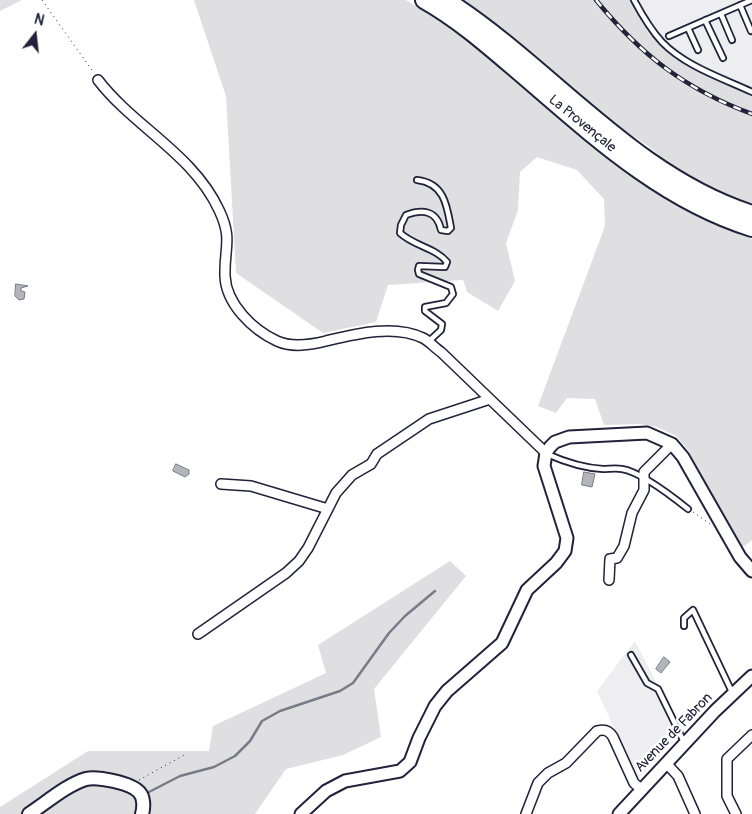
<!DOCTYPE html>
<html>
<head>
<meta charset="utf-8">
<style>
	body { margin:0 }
	#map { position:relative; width:752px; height:814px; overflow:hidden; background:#fff; font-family:Pangolin,sans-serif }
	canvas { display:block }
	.north { position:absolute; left:10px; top:10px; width:50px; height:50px; -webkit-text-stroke:4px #fff; paint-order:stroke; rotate:16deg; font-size:14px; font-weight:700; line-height:20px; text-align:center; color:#22223b }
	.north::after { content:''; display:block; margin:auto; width:18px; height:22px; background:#22223b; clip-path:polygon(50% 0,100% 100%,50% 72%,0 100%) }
</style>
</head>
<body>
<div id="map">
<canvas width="752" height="814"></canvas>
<div class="north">N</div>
</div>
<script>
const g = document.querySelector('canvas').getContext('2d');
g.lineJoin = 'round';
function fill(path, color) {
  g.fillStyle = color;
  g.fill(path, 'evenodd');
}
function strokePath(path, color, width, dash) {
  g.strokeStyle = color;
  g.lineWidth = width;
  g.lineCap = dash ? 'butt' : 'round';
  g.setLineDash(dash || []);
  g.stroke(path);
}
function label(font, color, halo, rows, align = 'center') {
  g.font = font + ' Pangolin,sans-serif';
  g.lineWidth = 5;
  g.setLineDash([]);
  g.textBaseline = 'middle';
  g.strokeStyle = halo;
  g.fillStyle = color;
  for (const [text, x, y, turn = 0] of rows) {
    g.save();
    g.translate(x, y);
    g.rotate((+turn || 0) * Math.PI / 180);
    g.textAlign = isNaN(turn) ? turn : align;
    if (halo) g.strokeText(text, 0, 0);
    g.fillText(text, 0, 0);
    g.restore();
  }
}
fill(new Path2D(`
	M630,0H752V95L672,56L646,30Z
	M635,641L682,732L638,779L597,691Z`), '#eeeef1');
fill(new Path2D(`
	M0,0H22L0,11Z
	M194,0H406L452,29L501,66L557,117L628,173L690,213L752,239V540L742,548L688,450L676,436L657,427L640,424L604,425L595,399L567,398L556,413L538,406L605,226L604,199L577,170L537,157L520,172L518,210L506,243L515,281L498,311L467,292L463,280L388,285L376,322L323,333L236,273L226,96Z
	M461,0H630L646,30L672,56L752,95V205C734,198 714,193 697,183C670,167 650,143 621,130L506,32Z
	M450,561L466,576L374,689L381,737L343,755L286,769L255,814H0V807L88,751H209L213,726L326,673L318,645Z`), '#dfdfe2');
const water = new Path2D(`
	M16,284L28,286L21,288V291L25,292L24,299L19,300L15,296Z
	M176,464L189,470V474L185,477L173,471Z
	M584,472L595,474L592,487L582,485Z
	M664,657L670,662L661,673L656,669Z`);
fill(water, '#b4b4bc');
strokePath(water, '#7a7a88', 1);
strokePath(new Path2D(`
	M149,792L180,776L214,767L235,756L250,741L262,721L280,711L340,691L353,683L389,633L405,616L435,591`), '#7a7a88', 2.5);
const service = new Path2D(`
	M634,0C642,15 650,29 662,42C685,66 722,78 752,92
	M740,5L751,31
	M721,14L732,40
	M705,20L723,58
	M688,28L698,50
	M669,36L752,0
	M417,180C444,183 447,205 451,228L448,231L441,230C437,210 422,209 406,215L401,225L400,233C414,246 436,248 447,262L445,267L419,266L418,270L419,274L451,287L453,294L446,303L425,307V311L442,324L441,330L428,342
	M547,454C565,462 583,468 603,469C609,469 616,468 622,469C641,472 673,497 688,509
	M684,626V618L693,610L732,692
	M631,655L647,683L658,689L684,742`);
const minor = new Path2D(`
	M98,80C134,127 193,154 219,210C233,239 224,248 225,276C226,304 253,330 277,341C292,348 310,345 326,341C355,334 394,324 423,338C429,341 435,348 441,352L546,453
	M221,484L251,486L328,509
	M609,580L610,559L617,558L624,546L632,513L644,490V472L672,444
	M198,634L286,573L299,561L308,548L336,493L352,475L371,464L377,454L429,419L490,399
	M666,763L678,776L695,814
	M526,814L538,783L548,773L566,763L597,731C604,729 609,730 613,737L634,783L641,789
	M736,814L727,796V759L752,735`);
const tertiary = new Path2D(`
	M301,814L326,791L345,781L400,771L410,762L419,738L435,706L447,691L502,643L527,590L556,563L565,551L567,538L544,466L546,453L550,447L555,442L569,437L647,433L672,444L683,457L740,557L752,571
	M619,814L715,711L752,676`);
const secondary = new Path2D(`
	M29,814C46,803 66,785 86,779C97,776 131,783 139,792C144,797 144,807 142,814`);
const motorway = new Path2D(`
	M424,0C456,18 484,42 512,66C585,128 658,199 752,228
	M446,0C551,67 631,175 752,214`);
strokePath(service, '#22223b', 8);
strokePath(minor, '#22223b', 12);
strokePath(tertiary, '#22223b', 15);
strokePath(secondary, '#22223b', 16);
strokePath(motorway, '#22223b', 20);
strokePath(new Path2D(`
	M42,0L94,73
	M693,512L710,524
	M139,780L186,754`), '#22223b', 1, [1, 4]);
strokePath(service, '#fff', 4.5);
strokePath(minor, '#fff', 9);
strokePath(tertiary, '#fff', 11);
strokePath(secondary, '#fff', 12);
strokePath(motorway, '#fff', 16);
const rail = new Path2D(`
	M596,0C641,55 685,89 752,114`);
strokePath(rail, '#22223b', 4.5);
strokePath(rail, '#fff', 2.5, [8]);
label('14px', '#22223b', '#fff', [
	["La Provençale",582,124,39],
	["Avenue de Fabron",674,733,-46]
]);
</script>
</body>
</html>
